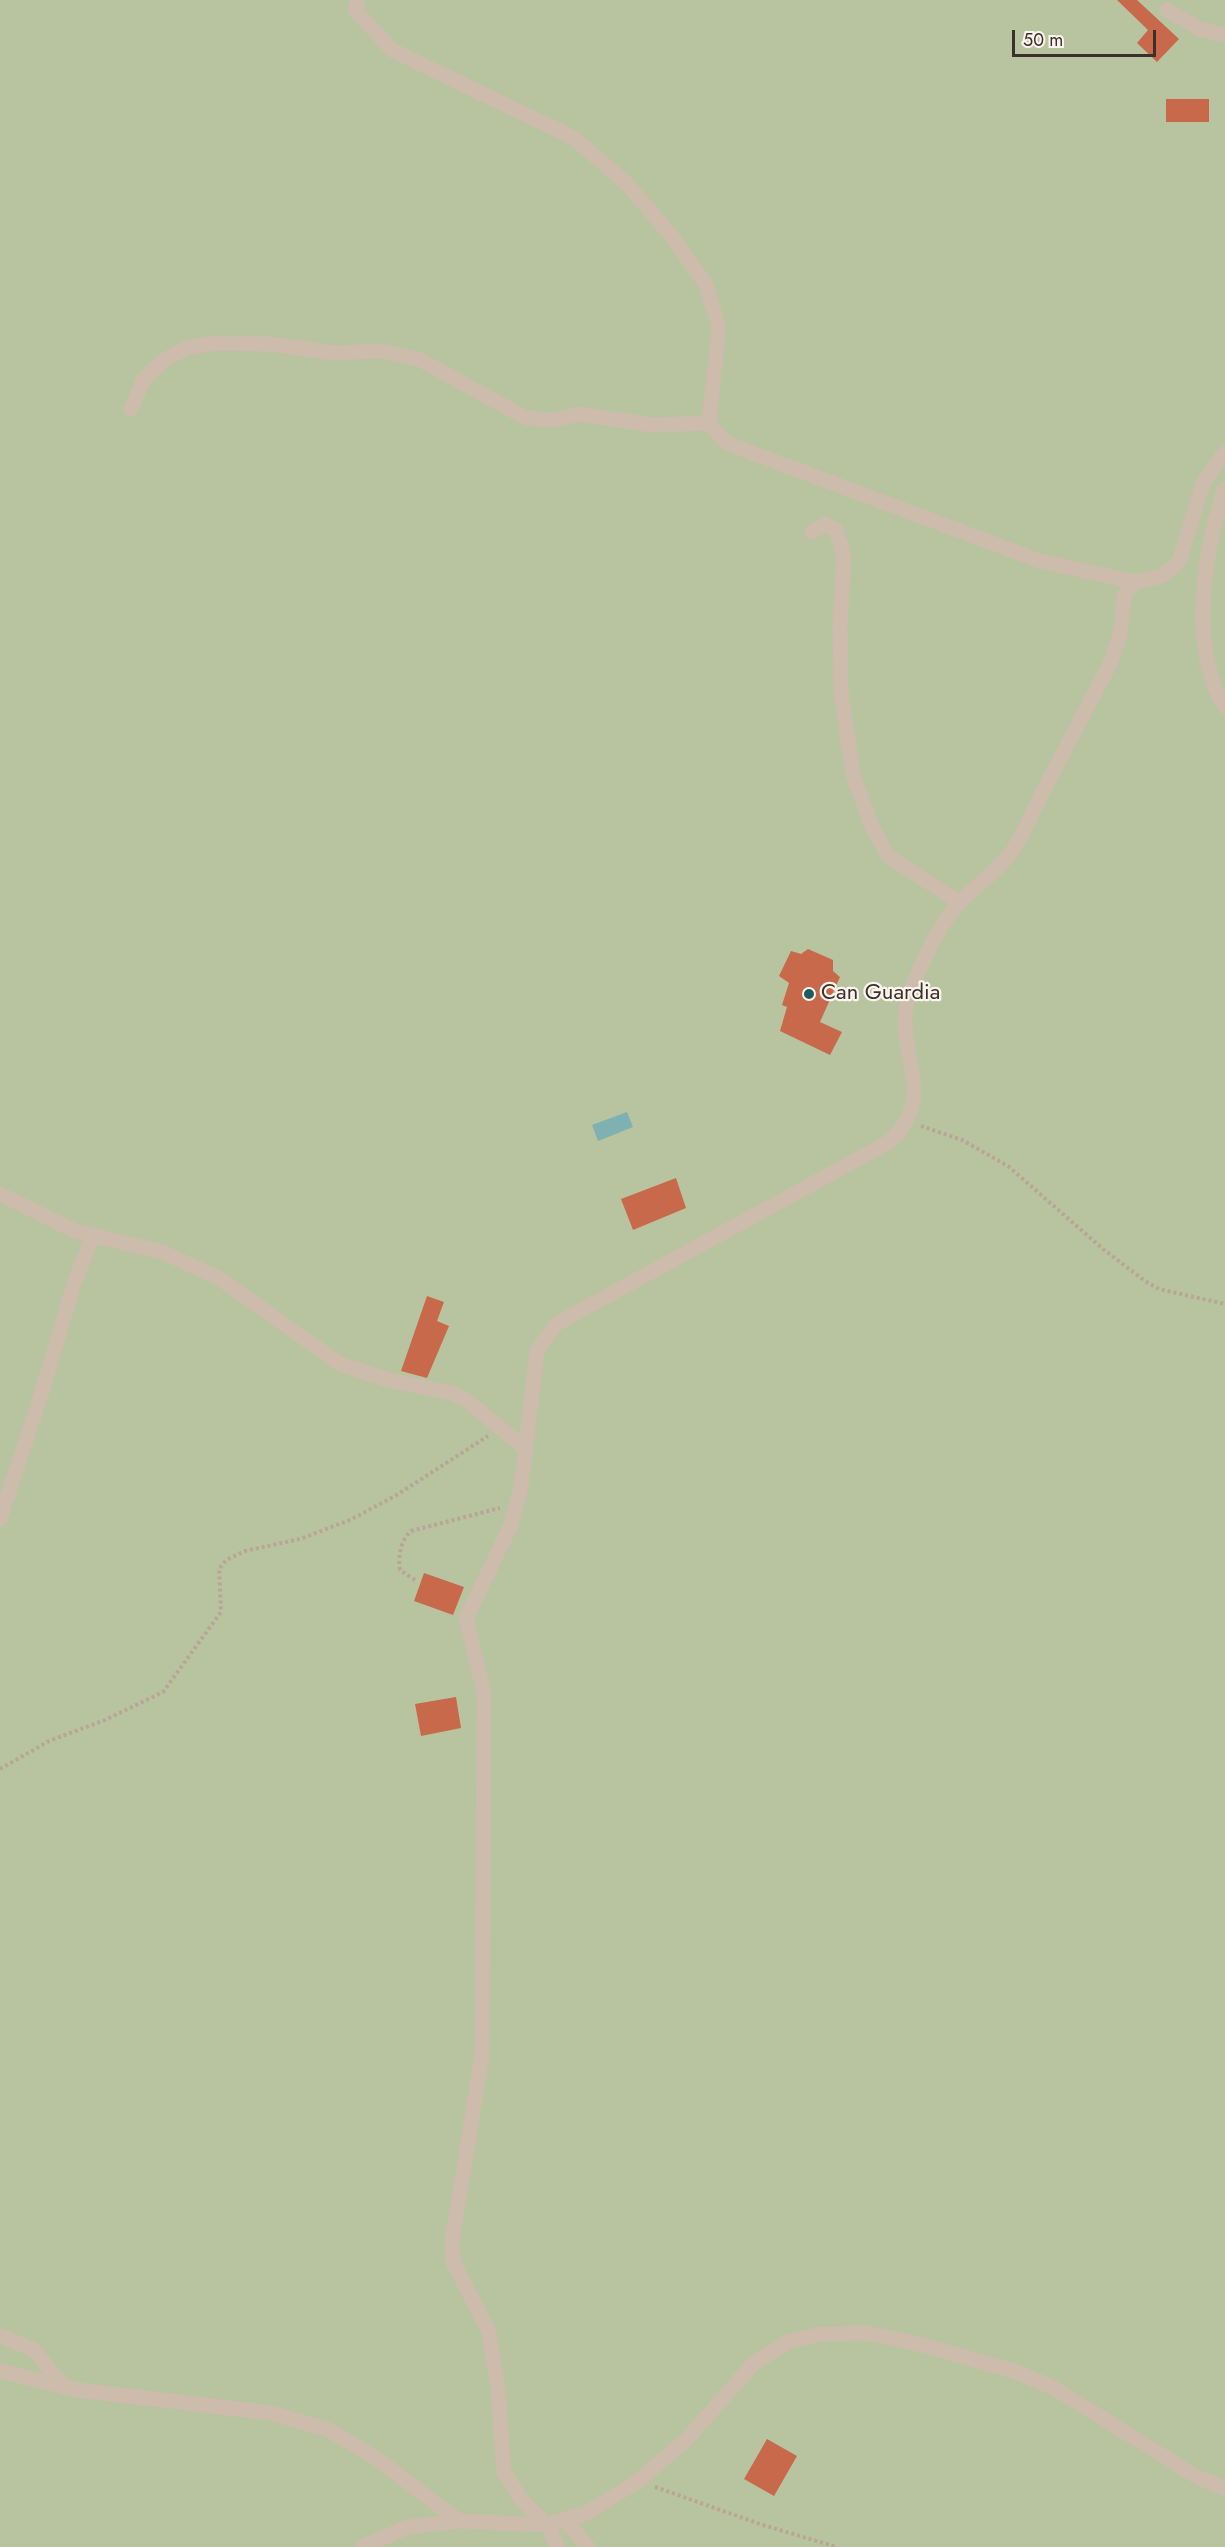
<!DOCTYPE html>
<html>
<head>
<meta charset="utf-8">
<style>
	body { margin:0 }
	#map { position:relative; width:1225px; height:2547px; overflow:hidden; background:#f4ebe1; font-family:Jost,sans-serif }
	canvas { display:block }
	.scale { position:absolute; left:1012px; top:30px; width:144px; height:27px; box-sizing:border-box; border:3px solid #3b302b; border-top:0; padding-left:8px; font-size:18px; line-height:21px; white-space:nowrap; color:#3b302b; -webkit-text-stroke:4px #fbf5ee; paint-order:stroke }
</style>
</head>
<body>
<div id="map">
<canvas width="1225" height="2547"></canvas>
<div class="scale">50 m</div>
</div>
<script>
const g = document.querySelector('canvas').getContext('2d');
g.lineJoin = 'round';
function fill(path, color) {
  g.fillStyle = color;
  g.fill(path, 'evenodd');
}
function strokePath(path, color, width, dash) {
  g.strokeStyle = color;
  g.lineWidth = width;
  g.lineCap = dash ? 'butt' : 'round';
  g.setLineDash(dash || []);
  g.stroke(path);
}
function label(font, color, halo, rows, align = 'center') {
  g.font = font + ' Jost,sans-serif';
  g.lineWidth = 4.5;
  g.setLineDash([]);
  g.textBaseline = 'middle';
  g.strokeStyle = halo;
  g.fillStyle = color;
  for (const [text, x, y, turn = 0] of rows) {
    g.save();
    g.translate(x, y);
    g.rotate((+turn || 0) * Math.PI / 180);
    g.textAlign = isNaN(turn) ? turn : align;
    if (halo) g.strokeText(text, 0, 0);
    g.fillText(text, 0, 0);
    g.restore();
  }
}
fill(new Path2D(`
	M0,0H1225V2547H0Z`), '#b8c4a0');
fill(new Path2D(`
	M627,1112L633,1127L598,1141L592,1125Z`), '#7fb0b2');
fill(new Path2D(`
	M1117,0H1137L1179,39L1157,62L1137,43L1148,30Z
	M1166,99H1209V122H1166Z
	M808,949L833,960V971L840,977L820,1022L842,1032L830,1055L780,1031L787,1007L782,1005L789,983L779,976L791,951L801,954Z
	M676,1178L686,1208L633,1230L621,1199Z
	M427,1296L444,1302L437,1321L449,1326L427,1378L401,1371Z
	M424,1573L464,1587L453,1615L414,1601Z
	M456,1697L461,1728L421,1736L415,1704Z
	M767,2439L797,2456L774,2496L744,2479Z`), '#c8694b');
strokePath(new Path2D(`
	M921,1126L962,1140L1008,1166L1103,1249L1145,1281L1159,1289L1225,1304
	M415,1580L400,1570C398,1555 400,1542 411,1531L500,1508
	M0,1769L49,1741L105,1720L163,1692L221,1612L219,1569L226,1560L245,1551L300,1539L350,1520L395,1496L488,1436
	M655,2487L763,2525L837,2547`), '#b9a596', 4, [3, 3]);
strokePath(new Path2D(`
	M358,0L355,10L392,50L574,138L627,184L669,233L705,283L719,328L709,423L726,443L1040,561L1135,582
	M1167,10L1200,29L1225,35
	M131,409L144,379L163,361L186,348L214,343L270,344L334,353L380,351L419,359L526,418L552,420L580,414L652,425L709,423
	M1225,489C1204,551 1188,648 1225,707
	M812,532L825,524L836,530L844,555L840,624L841,691L853,775L872,827L888,856L959,902
	M0,1194L75,1231L162,1252L219,1278L340,1364L389,1380L451,1393L465,1399L526,1449
	M0,1519L40,1398L73,1287L93,1235
	M0,2336L33,2349L64,2387
	M0,2371L78,2390L271,2413L329,2430L376,2458L459,2521
	M565,2520L588,2547
	M362,2547L408,2527L459,2521L547,2525L587,2513L638,2481L687,2439L755,2362L788,2342L821,2334L867,2333L922,2345L1014,2371L1054,2388L1197,2477L1225,2488
	M558,2547L547,2525L520,2498L504,2472L498,2391L489,2332L453,2262L452,2241L482,2055L484,1693L466,1618L511,1525L521,1487L537,1351L556,1324L889,1142C943,1092 889,1051 910,992C920,966 941,920 961,901C978,884 999,870 1013,850C1025,831 1034,809 1044,789C1066,747 1088,706 1110,664L1120,635L1124,595L1135,582L1162,576L1179,562L1203,483L1225,452`), '#cdbbac', 15);
for (const [x, y, r, color] of [
	[809,994,6,"#1f5a5e"]
]) {
  const dot = new Path2D();
  dot.arc(x, y, r, 0, 2 * Math.PI);
  g.fillStyle = color;
  g.fill(dot);
  strokePath(dot, '#fbf5ee', 2);
}
label('22px', '#3b302b', '#fbf5ee', [
	["Can Guardia",821,994]
], 'left');
</script>
</body>
</html>
